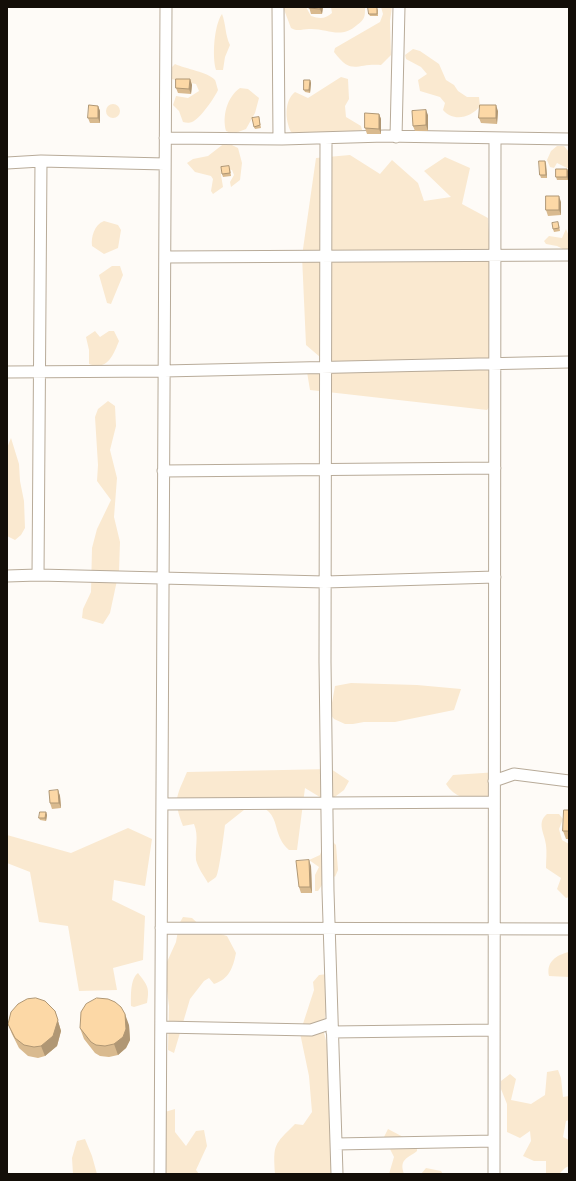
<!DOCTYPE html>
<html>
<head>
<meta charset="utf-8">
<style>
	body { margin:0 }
	#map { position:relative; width:576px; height:1181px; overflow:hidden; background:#fefbf7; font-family:Mulish,sans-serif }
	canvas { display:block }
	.frame { position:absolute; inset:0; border:8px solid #130e08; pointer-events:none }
</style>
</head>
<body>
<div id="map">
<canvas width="576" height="1181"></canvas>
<div class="frame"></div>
</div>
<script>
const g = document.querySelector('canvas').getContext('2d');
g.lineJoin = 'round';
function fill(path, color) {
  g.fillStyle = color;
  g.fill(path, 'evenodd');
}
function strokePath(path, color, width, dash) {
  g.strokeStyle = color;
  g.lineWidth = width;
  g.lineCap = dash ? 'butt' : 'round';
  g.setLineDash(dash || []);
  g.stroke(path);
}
fill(new Path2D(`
	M283,7H306L311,16C320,19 325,19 332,13L331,7H365C365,17 365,19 357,25C340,40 328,28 309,29C302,29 298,32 291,28Z
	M381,7H392L390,21L391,55L381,65C356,63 352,76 334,52L335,48L380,22L383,14Z
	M222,14C226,24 225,35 230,45L225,57L223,70H216C212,57 214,25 222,14Z
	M413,49L420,51L439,64L446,80L454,85L458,91L467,97H479L480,106C471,118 453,122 443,110L445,103L440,97L420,91L418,80L427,74L421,67L406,59L405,55Z
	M175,64C186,69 208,72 215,80C216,82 217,87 218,90C215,97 200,119 192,122C190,123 186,123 183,122L179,111L173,105L176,96L188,98L199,91L196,84L171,79L169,70Z
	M341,77L348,79L349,99L345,106L346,117L361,126L362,130L306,137L291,132C285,120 284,101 295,92L308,98Z
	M240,88L248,89L259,98L255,113L246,129L233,134L226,131C222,116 227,97 240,88Z
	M106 111a7 7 0 1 1 14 0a7 7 0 1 1-14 0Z
	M226,142L238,148L242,163L240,180L231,187L230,182L234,175L232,170L222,168L221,175L223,187L213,194L211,191L213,179L211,176L195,172L187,163L193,159L208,156Z
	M557,146H564L569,152V169L557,163L554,168L550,167L547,160L551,151Z
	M350,155L380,174L392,160L418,183L424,201L451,197L424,171L445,157L470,168L462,204L488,218L499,395L487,410L310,390L307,372L319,366L320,357L306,345L302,256L316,158Z
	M104,221L118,225L121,230L118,248L104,254L92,246C91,237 94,225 104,221Z
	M566,229L569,236V252L557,246L546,244L544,241L549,236L562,238Z
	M112,266H120L123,275L111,304L107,303L99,275Z
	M95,331L100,337L109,331H114L119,341C113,356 107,371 89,364V350L86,337Z
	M108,401L115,406L116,426L110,450L117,478L114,517L120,542L119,571L110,613L103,624L82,618L83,609L91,592L92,548L97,529L111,500L97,481L98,465L95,417L98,409Z
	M11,438L19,464L20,481L24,501L25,528L21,535L15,540L7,536V448Z
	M351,683L417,685L461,689L454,710L395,722H364L353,724H345L334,719L330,714L335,686Z
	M331,769L349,781L344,790L328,802L305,788L297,850H289C274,837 279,821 268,811C264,808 258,805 254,802L225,825C224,833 219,874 216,877C214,879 210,881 208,883C204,876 198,868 196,860C195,847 199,836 194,824L183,826C173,799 176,798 187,772Z
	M498,772V799C478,800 458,803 446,784L453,775Z
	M547,814H559L563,819L559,829L562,840L569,844V897L566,898L557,889L561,878L546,868C546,860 547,852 546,845C545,834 536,823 547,814Z
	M128,828L152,839L145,886L114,880L112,900L145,916L143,960L113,968L117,990L79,991L68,926L39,922L30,872L7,863V835L71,853Z
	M325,840L333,842L336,845L338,870L335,877L333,875L326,879L318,891H315V875L319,867L309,860L320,855Z
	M183,917L192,918L204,929L227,936L236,953C233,968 229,979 214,984L209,978L204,981L190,999L174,1053L168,1050L169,1006L167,991L166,964L176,942L179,924Z
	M569,952V977L549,976C546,962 556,955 569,952Z
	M138,973C147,985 150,987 147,1003L134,1007L131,1006C131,996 130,979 138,973Z
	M328,974L329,994L323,1029L333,1068L334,1174H275C273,1144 274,1145 295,1124L303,1125L312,1112L309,1076L300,1033L314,990L313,982L319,975Z
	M558,1070L561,1078L563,1097L569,1096V1120L566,1121L563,1137L569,1140V1166L565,1168L559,1174H546V1161H534L523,1156L531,1141L530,1131L520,1138L507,1132V1104L501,1089V1081L510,1074L516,1079L511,1100L531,1104L545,1095L547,1072Z
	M175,1109V1132L186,1146L196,1131L204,1130L207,1146L196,1170L199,1174H163L165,1112Z
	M388,1129L407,1139L417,1146V1151C407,1159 399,1159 404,1174H389L394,1157L384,1137Z
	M85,1139L92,1156L97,1174H73L72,1158L77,1141Z
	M426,1168L441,1171L443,1174H421Z`), '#fae9d0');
const minor = new Path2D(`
	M278,7L279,139
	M396,137L399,7
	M165,138L282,139L385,136L569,139
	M326,138L325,662L328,891L337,1174
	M7,163L41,161L165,164
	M165,257L569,255
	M7,372L164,371L569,362
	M163,471L495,468
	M38,575L41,161
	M7,576L38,575L325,582L495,577
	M494,781L514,774L569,781
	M162,804L494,802
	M161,928L569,929
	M161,1027L311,1030L332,1023
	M332,1032L494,1030
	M336,1144L494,1141
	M160,1174L166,7
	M494,1174L495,138`);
strokePath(minor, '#b8ab99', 13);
strokePath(minor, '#fff', 11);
fill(new Path2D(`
	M309,7H323L322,14H311Z
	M378,9V16H370L369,14Z
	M190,79L192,85L191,94L178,93L176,88Z
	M310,80L311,83L310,93L305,92L304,90Z
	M98,106L100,111V123H90L88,118Z
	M498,111L497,124L481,123L479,118Z
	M379,114L381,119V134H367L365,128Z
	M428,115V131H415L413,126Z
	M259,117L261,128L255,129L254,127Z
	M545,161L546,164L547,178H541L540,175Z
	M230,168L231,176L223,177L222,174Z
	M568,171V180H557L556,177Z
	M561,202V215L548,216L546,210Z
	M559,225L560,231L554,232L553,229Z
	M58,790L60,796L61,808L52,809L50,803Z
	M569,810V839H566L563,831Z
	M46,812L47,815L46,821L40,820L39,818Z
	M311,866L312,893H301L299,887Z
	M55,1011L61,1031L57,1046L45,1056L38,1058L28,1056L19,1048L12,1034L8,1024Z
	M129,1025L130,1040L126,1048L118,1055L109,1057L100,1056L95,1053L84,1039L80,1028Z`), '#d9ba8f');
fill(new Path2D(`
	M320,7H323L322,14L320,9Z
	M190,79L192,85L191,94L189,89Z
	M310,80L311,83L310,93L309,90Z
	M496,105L498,111L497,124L496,118Z
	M98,106L100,111V123L98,118Z
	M426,110L428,115V131L426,125Z
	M379,114L381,119V134L379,129Z
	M545,161L546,164L547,178L546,175Z
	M567,169L568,171V180L567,177Z
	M559,196L561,202V215L559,210Z
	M58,790L60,796L61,808L59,803Z
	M46,812L47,815L46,821L45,818Z
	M309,860L311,866L312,893L310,887Z
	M55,1011L61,1031L57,1046L45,1056L41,1046Z
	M125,1014L129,1025L130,1040L126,1048L118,1055L114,1044Z`), '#b09774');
const building = new Path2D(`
	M309,7H320V9L309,8Z
	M368,7H377V14H369Z
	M176,79H190L189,89L176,88Z
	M304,80H310L309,90H304Z
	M89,105L98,106V118H88Z
	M480,105H496V118H479Z
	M426,110V125L413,126L412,111Z
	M365,113L379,114V129L365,128Z
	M259,117L260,125L254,127L252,118Z
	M539,161H545L546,175H540Z
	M229,166L230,173L222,174L221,167Z
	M556,169H567V177H556Z
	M546,196H559V210H546Z
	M558,222L559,228L553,229L552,223Z
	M58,790L59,803H50L49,791Z
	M564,810H569V831H563Z
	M40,812H46L45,818H39Z
	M309,860L310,887H299L296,861Z
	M36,998L45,1001L55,1011L58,1020L53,1036L41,1046L34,1047L24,1045L15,1038L8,1024L11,1012L18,1004L27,999Z
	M97,998L108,999L115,1002L121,1007L125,1014L126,1029L123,1037L114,1044L105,1046L96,1045L91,1042L80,1028L81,1012L86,1004Z`);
fill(building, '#fcd8a6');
strokePath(building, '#b09774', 1);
</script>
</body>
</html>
